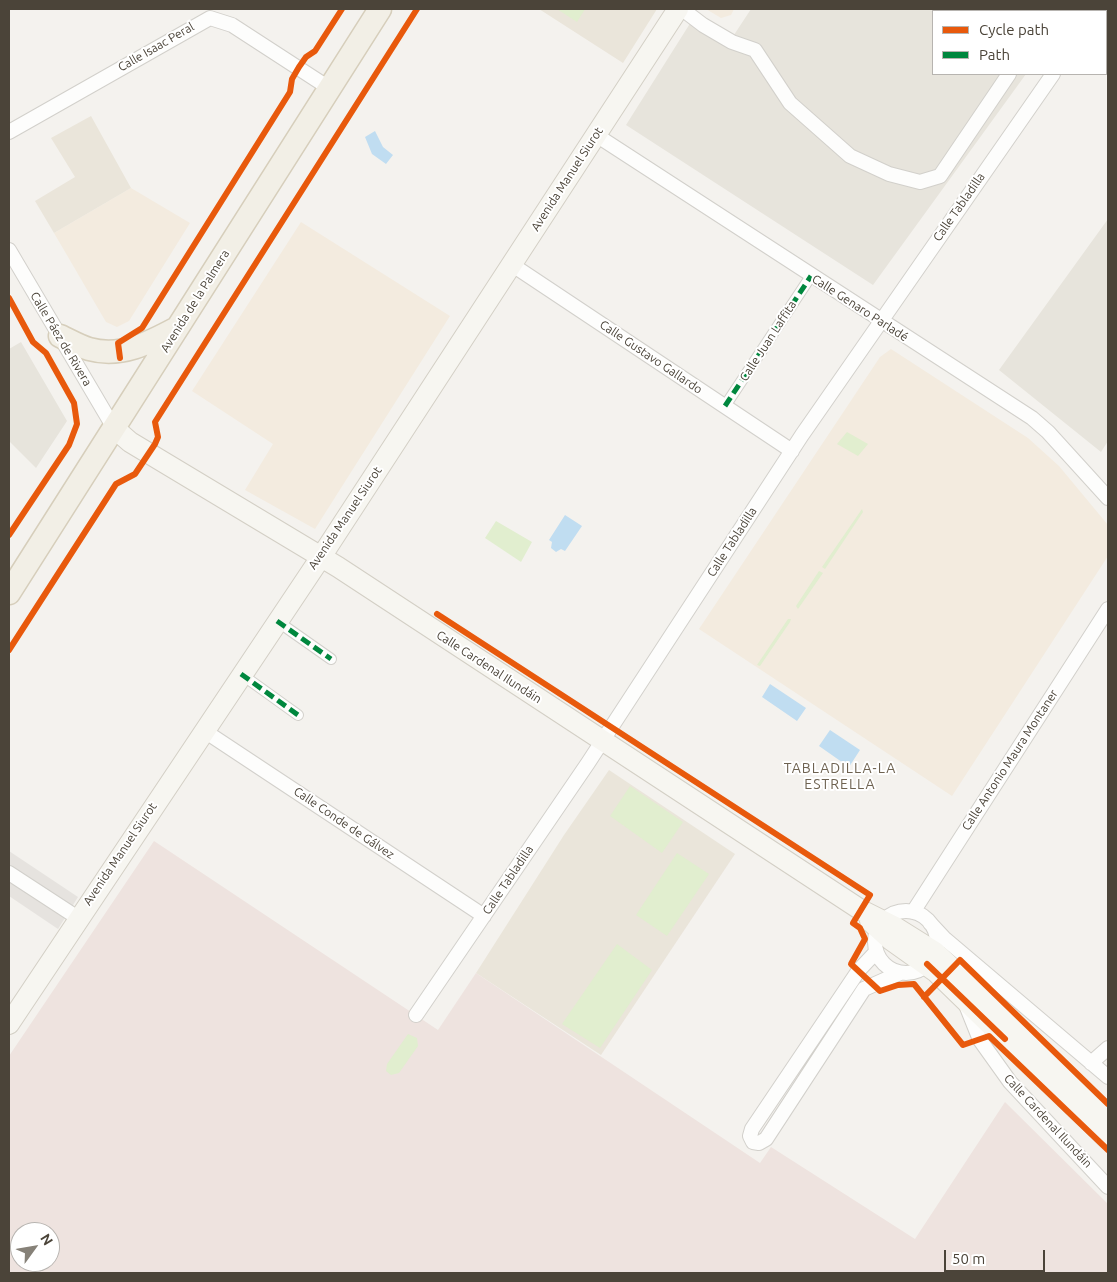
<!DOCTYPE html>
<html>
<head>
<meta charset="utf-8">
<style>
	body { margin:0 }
	#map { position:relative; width:1117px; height:1282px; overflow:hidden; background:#f4f2ee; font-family:Ubuntu,sans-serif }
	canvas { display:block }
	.frame { position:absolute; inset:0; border:10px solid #4b4439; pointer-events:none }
	.legend { position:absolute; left:932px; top:10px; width:175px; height:65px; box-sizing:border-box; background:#fff; border:1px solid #b7b4b0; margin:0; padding:6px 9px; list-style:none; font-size:15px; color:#4b4439 }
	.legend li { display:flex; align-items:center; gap:10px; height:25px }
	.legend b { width:25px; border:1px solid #b7b4b0 }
	.north { position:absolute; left:10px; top:1222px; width:50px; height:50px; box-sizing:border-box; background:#fff; border:1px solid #b7b4b0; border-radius:50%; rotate:58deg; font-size:14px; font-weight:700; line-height:20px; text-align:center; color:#4b4439 }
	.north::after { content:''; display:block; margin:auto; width:18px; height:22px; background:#868178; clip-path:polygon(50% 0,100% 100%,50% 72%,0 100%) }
	.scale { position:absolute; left:944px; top:1250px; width:101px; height:22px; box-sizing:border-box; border:2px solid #4b4439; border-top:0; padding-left:6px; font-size:15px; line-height:18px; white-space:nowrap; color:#4b4439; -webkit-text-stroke:4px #fff; paint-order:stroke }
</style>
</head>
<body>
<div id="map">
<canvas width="1117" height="1282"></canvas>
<div class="frame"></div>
<ul class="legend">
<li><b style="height:6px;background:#e8590c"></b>Cycle path</li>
<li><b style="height:6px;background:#00873e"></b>Path</li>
</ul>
<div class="north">N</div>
<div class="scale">50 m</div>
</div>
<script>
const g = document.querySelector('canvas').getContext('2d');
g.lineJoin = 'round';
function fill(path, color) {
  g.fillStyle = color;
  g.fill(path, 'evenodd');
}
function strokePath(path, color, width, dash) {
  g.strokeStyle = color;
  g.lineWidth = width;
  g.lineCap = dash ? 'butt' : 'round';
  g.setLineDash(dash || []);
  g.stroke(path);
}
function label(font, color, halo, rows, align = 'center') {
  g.font = font + ' Ubuntu,sans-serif';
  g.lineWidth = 4;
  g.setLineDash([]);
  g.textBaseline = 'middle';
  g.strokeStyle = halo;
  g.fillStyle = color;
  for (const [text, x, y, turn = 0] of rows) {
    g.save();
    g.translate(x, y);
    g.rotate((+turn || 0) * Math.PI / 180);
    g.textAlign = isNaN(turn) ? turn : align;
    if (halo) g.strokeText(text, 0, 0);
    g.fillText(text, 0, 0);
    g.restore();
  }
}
fill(new Path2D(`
	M751,9H1073L1071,11H933V74H1026L873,285L626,125L696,14L732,38Z
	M1108,219V441L1101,452L999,370Z
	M21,342L67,421L36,468L9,441V349Z`), '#e7e4dc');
fill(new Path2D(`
	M706,9H734L731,15L721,18Z
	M131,188L190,223L129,321L117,327L106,322L54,233Z
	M301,222L450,316L315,529L245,490L273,444L192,391Z
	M891,349L1028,438L1059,466L1108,525V556L952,796L699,629L880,357Z`), '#f3ebdf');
fill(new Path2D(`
	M539,9H657L623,63Z
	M91,116L131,188L54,233L35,201L75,177L51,138Z
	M609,770L735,854L601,1055L476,973L564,835Z`), '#eae5da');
fill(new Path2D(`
	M154,841L438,1030L476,973L760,1163L771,1147L915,1239L1005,1102L1108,1204V1272L9,1273V1056ZM20,1232H50V1262H20Z`), '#eee3df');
fill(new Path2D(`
	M557,9H585L577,22Z
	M847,432L868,444L858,456L837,444Z
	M862,509L863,512L825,569L822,567Z
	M496,521L532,542L521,562L485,538Z
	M819,571L823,573L798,609L796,606Z
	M788,619H791L790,622L760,666L757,665Z
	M630,786L683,822L662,853L610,816Z
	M677,853L709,874L667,936L636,915Z
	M617,944L652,970L600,1048L562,1024Z
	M408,1034L417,1038L418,1046L399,1073L391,1075L386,1071L387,1064Z`), '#e1eecf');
fill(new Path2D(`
	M9,851L78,897L58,929L9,896Z`), '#e6e3df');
fill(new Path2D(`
	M375,131L383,147L393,155L386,164L372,154L365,137Z
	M565,515L582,526L565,551L561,549L556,552L551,548L552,542L549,540Z
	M770,684L806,708L797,721L762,697Z
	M830,730L860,750L849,767L819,746Z`), '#c0ddf1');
const pedestrian = new Path2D(`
	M725,406L811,276
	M277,621L331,659
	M241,674L298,715`);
const minor = new Path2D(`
	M682,9L703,25L732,42L755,50L790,103L850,156L889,174L920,182L940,176L1009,74
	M1096,11L1098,9
	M9,132L210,18L232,25L329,88
	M596,135L1032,418L1048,432L1108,498
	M9,250L114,428
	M511,264L792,451
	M203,730L484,916
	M9,873L78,918
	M875 942a31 31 0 1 1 62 0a31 31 0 1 1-62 0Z
	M913,912L1108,609
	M930,923L944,938L1108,1077
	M876,952L859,970L752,1129L750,1136L753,1142L759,1143L766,1139L864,989L900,973
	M966,1005L980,1040L1010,1082L1108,1187
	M416,1015L588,763L802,435L1053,74
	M1091,1063L1108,1048`);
const secondary = new Path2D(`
	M114,428L130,442L338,567L861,910L895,927L935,952L1108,1115
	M870,921L891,940L936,972L1108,1139
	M9,1024L321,557L678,9`);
const primary = new Path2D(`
	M60,336C69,340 79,346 89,349C121,358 149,343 177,328
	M9,593L380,9`);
strokePath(pedestrian, '#d2d0cb', 12);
strokePath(minor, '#d2d0cb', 16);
strokePath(secondary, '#d3cfc5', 22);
strokePath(primary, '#d6cebb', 25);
strokePath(pedestrian, '#fdfdfc', 10);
strokePath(minor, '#fdfdfc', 14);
strokePath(secondary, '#f7f6f1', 20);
strokePath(primary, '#f2efe6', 22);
strokePath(new Path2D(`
	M725,406L811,276
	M277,621L331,659
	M241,674L298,715`), '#00873e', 5, [10, 5]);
strokePath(new Path2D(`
	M9,298L33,342L46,353L74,403L77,424L69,445L9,535
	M120,358L118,343L142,328L290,92L292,79L299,67L306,57L315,51L342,9
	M437,614L870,895L853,923L860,928L865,939L851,964L880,991L898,985L914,984L963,1045L989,1036L1108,1150
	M9,650L116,484L135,474L155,444L158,437L155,422L417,9
	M927,964L1005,1039
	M924,997L960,960L1108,1104`), '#e8590c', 6);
label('12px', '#4b4439', '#fff', [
	["Calle Isaac Peral",156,47,-30],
	["Avenida Manuel Siurot",567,179,-57],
	["Calle Tabladilla",959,207,-55],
	["Avenida de la Palmera",195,301,-58],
	["Calle Genaro Parladé",860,308,33],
	["Calle Páez de Rivera",61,339,59],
	["Calle Juan Laffita",768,341,-57],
	["Calle Gustavo Gallardo",651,357,34],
	["Avenida Manuel Siurot",345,518,-56],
	["Calle Tabladilla",732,542,-57],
	["Calle Cardenal Ilundáin",489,667,33],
	["Calle Antonio Maura Montaner",1010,760,-57],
	["Calle Conde de Gálvez",344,823,34],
	["Avenida Manuel Siurot",120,854,-56],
	["Calle Tabladilla",508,880,-56],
	["Calle Cardenal Ilundáin",1048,1121,47]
]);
g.letterSpacing = '1px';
label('14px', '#6e6250', '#fff', [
	["TABLADILLA-LA",840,768],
	["ESTRELLA",840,784]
]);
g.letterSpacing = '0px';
</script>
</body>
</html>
